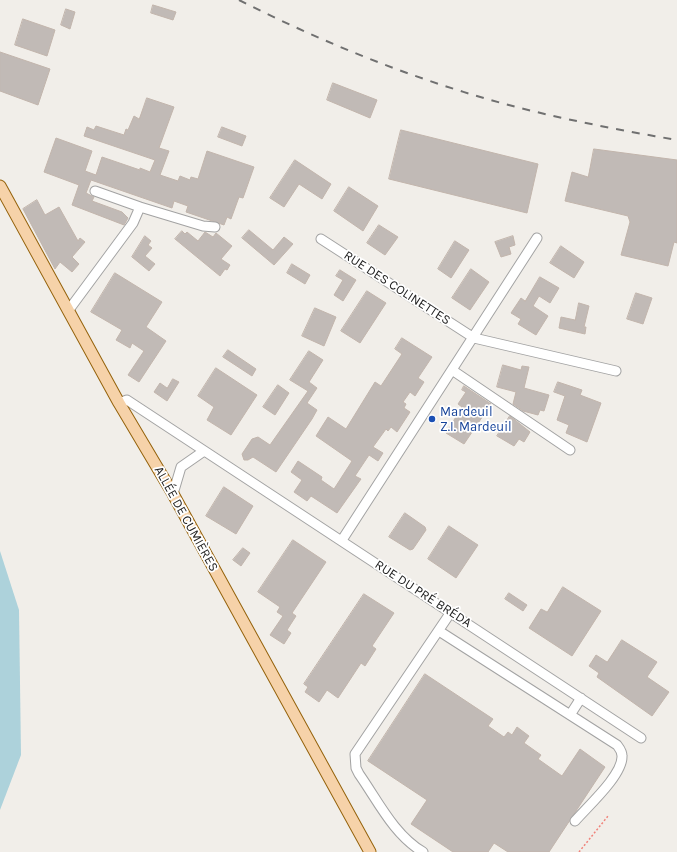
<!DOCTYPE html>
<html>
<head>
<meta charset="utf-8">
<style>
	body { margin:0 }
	canvas { display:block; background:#f1eee9 }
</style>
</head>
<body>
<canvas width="677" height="852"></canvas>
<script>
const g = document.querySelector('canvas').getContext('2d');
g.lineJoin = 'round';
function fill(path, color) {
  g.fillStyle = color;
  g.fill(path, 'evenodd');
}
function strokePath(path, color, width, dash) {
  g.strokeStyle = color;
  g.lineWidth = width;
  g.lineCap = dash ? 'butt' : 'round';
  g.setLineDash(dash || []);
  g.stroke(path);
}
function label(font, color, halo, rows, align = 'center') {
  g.font = font + ' Karla,sans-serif';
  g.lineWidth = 3.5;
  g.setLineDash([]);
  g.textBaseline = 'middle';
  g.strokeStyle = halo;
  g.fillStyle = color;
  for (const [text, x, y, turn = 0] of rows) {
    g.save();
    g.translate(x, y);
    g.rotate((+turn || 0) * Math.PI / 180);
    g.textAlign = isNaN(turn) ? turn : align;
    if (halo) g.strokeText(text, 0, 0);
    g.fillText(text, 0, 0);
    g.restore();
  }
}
fill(new Path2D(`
	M0,551L19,610L21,755L0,810Z`), '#add2db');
const building = new Path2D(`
	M153,5L176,12L173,20L151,13Z
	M66,9L75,12L70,29L61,25Z
	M23,19L55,30L47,56L15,45Z
	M0,52L50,69L38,105L0,91Z
	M333,83L377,100L370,118L327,100Z
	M147,98L174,107L159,148L169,151L160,175L178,181L180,176L190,180L191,177L198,179L207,151L254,167L243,198L239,197L231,219L227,217L224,225L186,212L188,206L174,201L172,208L91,180L86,193L94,197L92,201L122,212L128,218L124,225L72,205L79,185L44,172L56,138L92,151L85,171L96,175L102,157L140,170V168L150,172L155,160L84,136L87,127L94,130L96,126L124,135L126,129L128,130L134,116L139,119Z
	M222,127L246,136L242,146L218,137Z
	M401,130L538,164L527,213L389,179Z
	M594,149L677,160V243L674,242L668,266L621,255L630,222L628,216L565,201L572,172L588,177Z
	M295,160L331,184L322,199L299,184L284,207L270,198Z
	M349,187L378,206L363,231L334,211Z
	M37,200L45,215L59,207L78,241L80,238L85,242L72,257L79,264L72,272L60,262L55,269L23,209Z
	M379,225L398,237L385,255L367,243Z
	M249,230L273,250L284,237L293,244L274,265L242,238Z
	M182,231L185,234L187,232L198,241L205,232L213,237L216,233L232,246L221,259L230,265L227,270L225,269L220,276L175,239Z
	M145,236L151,241L148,245L152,248L145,256L155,264L149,271L132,257Z
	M513,236L515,245L509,247L511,254L501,257L495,242Z
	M455,241L469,250L451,278L438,269Z
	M561,246L584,262L574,278L550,263Z
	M292,264L310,275L305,284L287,273Z
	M471,269L489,282L470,310L452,298Z
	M340,270L356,280L343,301L334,295L343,280L336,276Z
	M115,273L162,302L146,327L166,341L139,382L128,375L144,351L132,343L130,348L116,340L122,330L91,312Z
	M540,277L559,288L550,303L539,296L533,306L548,316L536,335L518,324L521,319L511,313L521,298L525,301Z
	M367,291L386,303L360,343L341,331Z
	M636,293L652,298L643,324L627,319Z
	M579,303L589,306L584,327H586L585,334L559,328L561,317L575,320Z
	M315,308L336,317L324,346L302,336Z
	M402,338L432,357L418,378L424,382L415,396L410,392L403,402L406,404L404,408L410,412L397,432L391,427L388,431L386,429L373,447L383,453L378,461L369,455L355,476L361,479L337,513L311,496L307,501L294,492L302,480L291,472L298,461L322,477L321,480L334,489L352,461L316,436L328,417L346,429L375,382L381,386L402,354L395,349Z
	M228,350L256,369L252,376L223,357Z
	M309,351L323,360L309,382L317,388L307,403L317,410L312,419L276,472L253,457L248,460H244L242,454L252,439L258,437L270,445L308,391L290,380Z
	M503,365L521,370L522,366L529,367L524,388L549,395L544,411L540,410L538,415L523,411L513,404L516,392L497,387Z
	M216,368L257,395L231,435L207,420L214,407L198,396Z
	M173,379L179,382L167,401L154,392L160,383L167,388Z
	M558,382L582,390L580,395L601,403L587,442L566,433L569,425L557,420L565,396L554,392Z
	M278,385L289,393L275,415L263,407Z
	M464,386L491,404L464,444L446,433L462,407L458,404L466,392L462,390Z
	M510,416L530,432L524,442L519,439L514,446L497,436Z
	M224,487L253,506L236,534L206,516Z
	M405,513L425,527L426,530L413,549L410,550L389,537Z
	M449,526L478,545L456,578L428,559Z
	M293,540L326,562L292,613L296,616L287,630L291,633L284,644L270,635L283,616L277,612L280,607L258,592Z
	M243,548L250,553L241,566L233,560Z
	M563,587L601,611L572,656L529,628L541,609L547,612Z
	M509,593L527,605L523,611L505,599Z
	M364,594L394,613L372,646L376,649L365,666L361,663L338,698L327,690L319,702L305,692L308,687L304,684Z
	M622,640L657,662L647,677L669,692L652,716L597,677L599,673L589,666L596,655L607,662Z
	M425,674L493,719L488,726L504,737L508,732L512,735L517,727L529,736L524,743L541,755L538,759L562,776L580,749L605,767L549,852H508L494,843L488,852H453L411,824L427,800L368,761Z`);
fill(building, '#c1bab6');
strokePath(building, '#c2b5ac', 1);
const minor = new Path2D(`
	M140,207L203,226L215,227
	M321,239L474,338L616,371
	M68,311L133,223L140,207L95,191
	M452,370L570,450
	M119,403L127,400L641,738
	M173,494L181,467L204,451
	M342,540L537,238
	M439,631L617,745C620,749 622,751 622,756C623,775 587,807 575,821
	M570,715L581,698
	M423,852C394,835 378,801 359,774L356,768L355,754L451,612`);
const major = new Path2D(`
	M0,186L119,403L173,494L370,852`);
strokePath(minor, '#a3a3a3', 11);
strokePath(major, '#94620b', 13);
strokePath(new Path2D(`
	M579,852L608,816`), '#f0837b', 1.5, [2, 2]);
strokePath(minor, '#fff', 9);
strokePath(major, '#f6d2a9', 11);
strokePath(new Path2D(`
	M239,0C324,43 413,79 505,104C561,119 619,130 677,140`), '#707070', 2, [8, 8]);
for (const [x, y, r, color] of [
	[432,419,4,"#1a4fb4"]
]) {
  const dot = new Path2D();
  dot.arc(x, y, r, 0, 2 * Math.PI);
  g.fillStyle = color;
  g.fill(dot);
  strokePath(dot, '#fff', 1.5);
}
label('13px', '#222', '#fff', [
	["RUE DES COLINETTES",397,288,33],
	["ALLÉE DE CUMIÈRES",186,519,61],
	["RUE DU PRÉ BRÉDA",423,594,33]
]);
label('13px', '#164399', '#fff', [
	["Mardeuil",440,412],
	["Z.I. Mardeuil",440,427]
], 'left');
</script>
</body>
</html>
